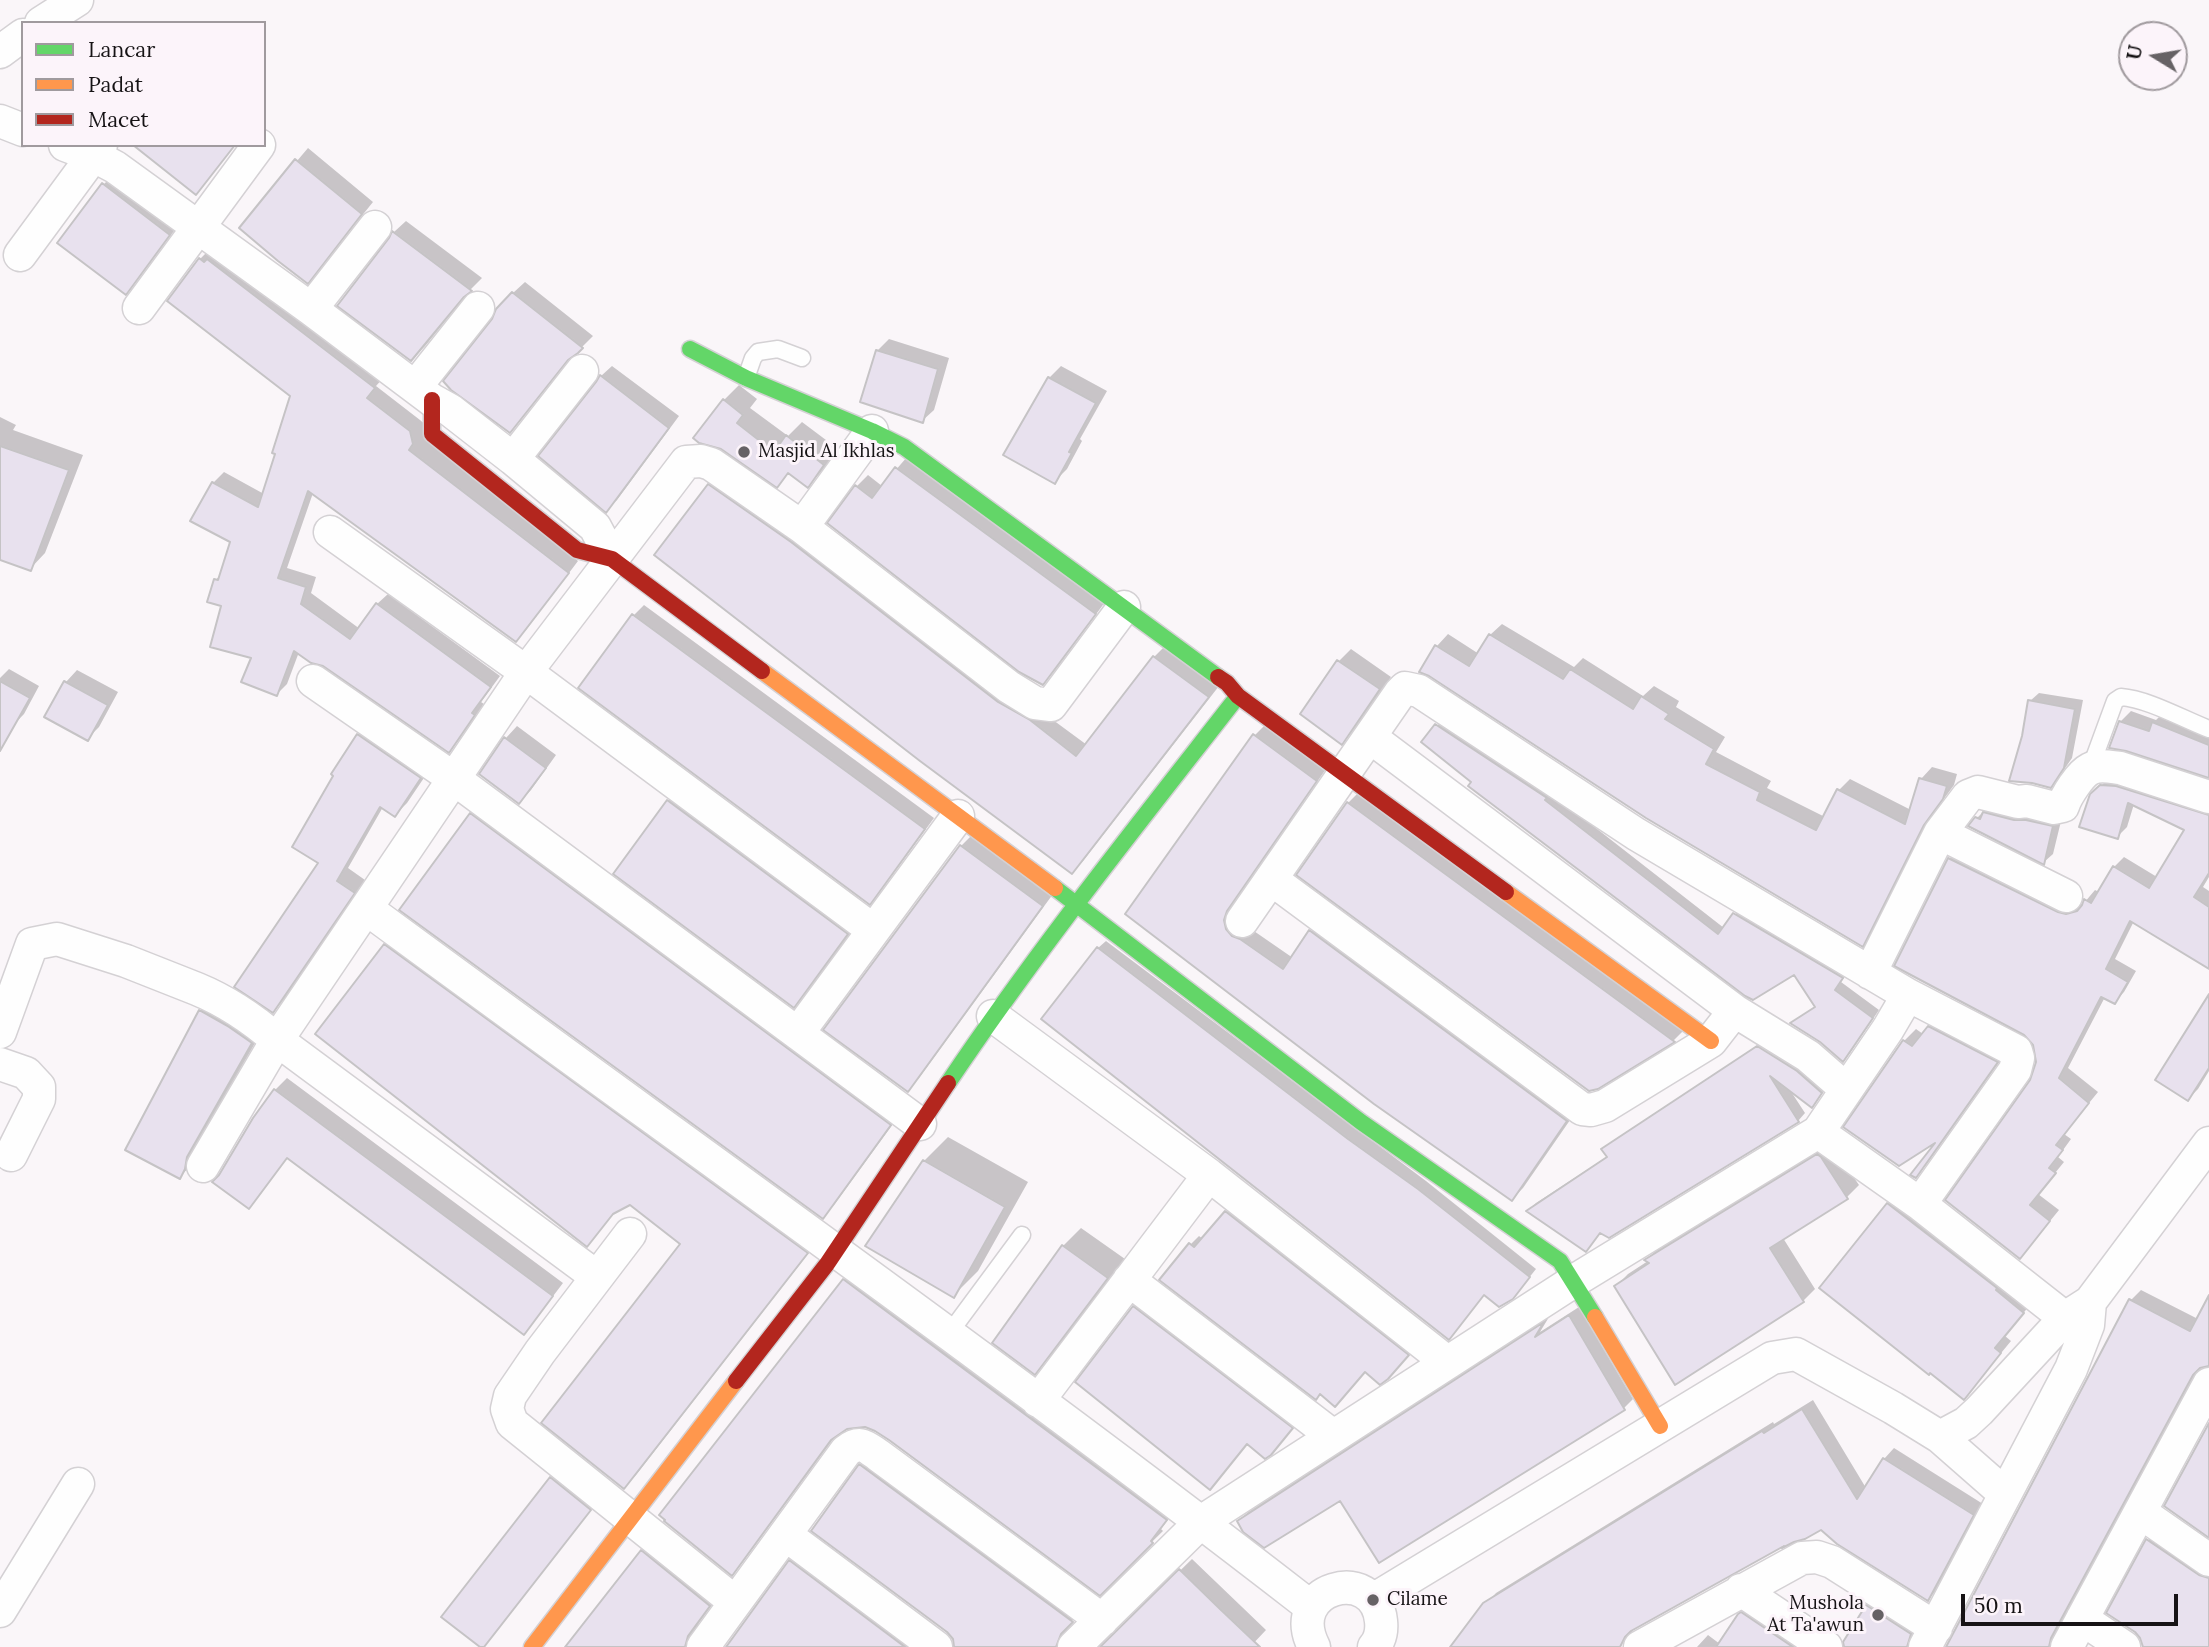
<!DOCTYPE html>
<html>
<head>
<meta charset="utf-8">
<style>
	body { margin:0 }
	#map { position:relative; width:2209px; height:1647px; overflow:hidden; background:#faf6f9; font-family:Lora,serif }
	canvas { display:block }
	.legend { position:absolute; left:21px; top:21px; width:245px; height:126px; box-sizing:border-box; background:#fcf4fa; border:2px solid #a09a9e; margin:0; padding:9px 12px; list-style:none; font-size:21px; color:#161315 }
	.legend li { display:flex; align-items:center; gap:14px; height:35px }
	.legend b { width:35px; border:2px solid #a09a9e }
	.north { position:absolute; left:2118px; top:21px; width:70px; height:70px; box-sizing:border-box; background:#fcf4fa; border:2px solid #a09a9e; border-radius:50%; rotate:281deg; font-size:19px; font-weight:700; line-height:28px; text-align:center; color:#161315 }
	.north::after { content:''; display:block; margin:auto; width:24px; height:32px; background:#666265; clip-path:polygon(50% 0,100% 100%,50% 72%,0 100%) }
	.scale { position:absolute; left:1961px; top:1594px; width:217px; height:32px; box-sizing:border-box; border:4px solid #161315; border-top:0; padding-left:9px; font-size:21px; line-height:24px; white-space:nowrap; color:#161315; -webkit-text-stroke:5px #fcf4fa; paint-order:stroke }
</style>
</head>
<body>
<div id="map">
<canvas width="2209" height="1647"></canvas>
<ul class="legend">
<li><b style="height:9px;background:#63d668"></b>Lancar</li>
<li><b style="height:9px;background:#ff974d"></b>Padat</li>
<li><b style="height:9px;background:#b3261e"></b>Macet</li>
</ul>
<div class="north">U</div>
<div class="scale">50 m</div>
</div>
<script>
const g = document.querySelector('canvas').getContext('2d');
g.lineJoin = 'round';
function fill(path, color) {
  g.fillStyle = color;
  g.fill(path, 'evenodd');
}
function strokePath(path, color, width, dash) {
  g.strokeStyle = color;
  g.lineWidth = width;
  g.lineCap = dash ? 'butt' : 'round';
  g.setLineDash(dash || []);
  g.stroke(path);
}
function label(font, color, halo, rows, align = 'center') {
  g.font = font + ' Lora,serif';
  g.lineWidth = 6;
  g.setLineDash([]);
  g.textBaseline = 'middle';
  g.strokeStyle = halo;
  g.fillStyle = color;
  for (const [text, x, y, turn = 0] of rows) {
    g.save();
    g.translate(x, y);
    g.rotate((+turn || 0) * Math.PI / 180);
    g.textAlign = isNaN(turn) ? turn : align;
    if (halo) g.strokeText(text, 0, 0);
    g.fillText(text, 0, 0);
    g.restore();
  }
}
fill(new Path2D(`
	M135,145H235L196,193Z
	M308,148L373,202L319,269L241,227Z
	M115,173L180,223L137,281L126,293L103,185Z
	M406,221L482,278L469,291L425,346L412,358L394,232Z
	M210,249L384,377L376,386L420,420L578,561L526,630L516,640L313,493L287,568L316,577L311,593L360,629L377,604L388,594L500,676L481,702L484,704L459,740L449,751L324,664L299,652L287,684L277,694L224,605L216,580L222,573L232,541L213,483L224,472L264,494L292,395L200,259Z
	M525,282L593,336L577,352L571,356L521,420L510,431L513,293Z
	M889,339L949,358L934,410L922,421L877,351Z
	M612,366L679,416L617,500L606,510L601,376Z
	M1061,366L1107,391L1080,439L1082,441L1067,469L1055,481L1049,378Z
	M739,385L757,399L750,408L788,436L802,422L838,449L822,471L808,486L790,472L777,485L722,447L724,400Z
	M0,417L16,425L13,430L83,455L45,553L30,569L0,558Z
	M907,457L1105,602L1054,672L1042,683L830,523L857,486L868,475L882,486Z
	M720,475L1087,745L1154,657L1165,646L1219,686L1083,861L1072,871L709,486Z
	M644,605L934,818L880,892L870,902L634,615Z
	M1502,624L1574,667L1583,658L1643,696L1654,686L1679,701L1676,707L1725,737L1716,752L1771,781L1767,788L1825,817L1839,790L1850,779L1911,810L1921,779L1932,767L1957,774L1954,785L1935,811L1874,933L1862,945L1430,674L1421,671L1437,646L1448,634L1479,654L1490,635Z
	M1351,649L1391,677L1354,731L1342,742L1303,714L1339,661Z
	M9,669L39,686L24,714L0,739V678Z
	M77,670L118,692L99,727L87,739L47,717L66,682Z
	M2039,693L2083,700L2072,758L2059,777L2050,786L2024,737L2030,701Z
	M2131,711L2156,720L2163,713L2209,733V776L2126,749L2111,747L2121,721Z
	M1444,718L1551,793L1724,928L1741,907L1849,971L1841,982L1879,1010L1850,1053L1843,1060L1821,1041L1793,1023L1816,1006L1794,972L1753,998L1424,741Z
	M370,723L432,766L407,803L395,815L383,807L348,868L365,880L285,999L273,1011L321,862L335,775L333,774L358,735Z
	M1265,725L1326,769L1237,898L1234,908L1251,929L1293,958L1311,931L1322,921L1577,1110L1523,1188L1512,1199L1128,914L1255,735Z
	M517,726L556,755L531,790L519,802L481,774L506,738Z
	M2111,776L2209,804V877L2203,887L2209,891V967L2134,921L2115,959L2136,971L2124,992L2114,1002L2105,997L2068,1068L2098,1092L2064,1134L2071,1139L2058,1157L2064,1162L2038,1194L2059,1210L2029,1247L2032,1081L2038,1062L2035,1045L2026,1034L1897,965L1950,859L1960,849L2078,905L2084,903L2095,890L2099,892L2114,867L2124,857L2157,877L2187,830L2134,804L2127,827L2117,837L2094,793Z
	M680,789L859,922L806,994L794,1005L616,873L668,801Z
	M1359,792L1684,1030L1674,1040L1597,1087L1348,803Z
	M483,803L901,1113L834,1205L823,1217L471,814Z
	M1986,809L2062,817L2053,854L2044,862L1977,818Z
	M973,834L1053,894L919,1078L908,1090L961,846Z
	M397,934L818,1241L636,1475L624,1487L683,1244L630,1203L617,1210L587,1245L385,945Z
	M1106,941L1426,1181L1536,1269L1520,1289L1485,1294L1456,1330L1098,948Z
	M2209,997V1071L2198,1089L2188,1099Z
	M212,999L262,1031L198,1143L191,1165L180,1177L200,1011Z
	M1941,1015L2008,1050L1927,1164L1915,1176L1942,1138L1846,1127L1904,1041L1916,1029L1923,1034Z
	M1766,1040L1829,1085L1812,1106L1790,1090L1805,1113L1798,1121L1601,1231L1586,1250L1529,1210L1536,1203L1608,1156L1604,1150L1611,1142Z
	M287,1078L563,1283L535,1320L523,1332L288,1157L260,1195L249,1207L221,1176L254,1119L275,1090Z
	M948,1137L1028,1182L978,1271L954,1295L924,1161Z
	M1830,1143L1859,1185L1847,1197L1783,1238L1815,1289L1803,1301L1616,1286L1628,1274L1648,1261L1646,1260L1658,1248Z
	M1899,1193L2033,1301L2005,1336L2011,1341L1964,1398L1888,1204Z
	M1235,1203L1416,1345L1397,1368L1365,1370L1344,1396L1191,1244L1199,1236L1203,1239Z
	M1081,1228L1125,1259L1053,1354L1035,1372L1063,1246Z
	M856,1269L1177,1508L1161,1529L1163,1531L1100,1593L873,1428L861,1425L847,1427L837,1434L743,1562L732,1574L844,1280Z
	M2141,1290L2198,1319L2209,1299V1364L2201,1366L2061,1626L2063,1647H1948L2131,1300Z
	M1140,1301L1297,1421L1277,1446L1134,1307Z
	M1579,1307L1633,1399L1624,1408L1341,1498L1239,1521L1248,1512L1549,1317L1540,1332Z
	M1813,1400L1866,1488L1884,1459L1894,1448L1983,1504L1938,1589L1928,1599L1821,1528L1793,1540L1633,1628L1632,1634L1618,1647H1452L1485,1605L1496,1593L1773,1422L1774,1424Z
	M872,1454L1083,1609L1072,1621L1067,1630V1639L1071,1647H956L955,1640L860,1465Z
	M563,1466L601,1497L494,1635L482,1647L551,1478Z
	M2158,1530L2209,1565V1647H2144L2142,1637L2135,1630L2109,1612L2148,1540Z
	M654,1540L721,1593L699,1623L696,1631L701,1647H567L642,1551Z
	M802,1550L932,1647H728L790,1561Z
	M1192,1559L1266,1630L1250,1647H1102Z
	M1878,1596L1921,1623L1920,1647H1846L1867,1606Z
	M1750,1604L1819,1647H1697L1708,1635L1720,1644L1739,1615Z`), '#0003');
const building = new Path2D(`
	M133,145H235L196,195Z
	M295,159L362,214L308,284L278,261L239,228Z
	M102,183L170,235L126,295L57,243Z
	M392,231L472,291L464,297L411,361L337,306L389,238Z
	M199,258L204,262L207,259L375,388L367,398L410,431L413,444L409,450L569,573L516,642L308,491L278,578L306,587L301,604L350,639L376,603L491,687L472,713L475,715L449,753L323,666L311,663L294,651L277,696L241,682L251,658L210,647L221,606L207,602L214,579L218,580L230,542L190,521L212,482L258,507L275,454L272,453L290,396L167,301Z
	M512,292L583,348L578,353L568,360L510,433L451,390L443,381L492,319L496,309Z
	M876,350L938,369L923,423L860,402Z
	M600,375L669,428L606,513L538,456L596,382Z
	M1048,377L1096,403L1069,452L1072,453L1055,484L1003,455Z
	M723,399L743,415L737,423L774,452L786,435L824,465L808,488L788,473L777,488L721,449L699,443L693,438Z
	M0,446L69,470L31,571L0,560Z
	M895,467L1096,614L1043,685L1019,672L827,523L855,485L872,498Z
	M708,484L791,542L998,702L1030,720L1076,756L1153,656L1209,697L1072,874L920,761L654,555Z
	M632,614L925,829L870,905L578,688Z
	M1489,634L1563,679L1570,669L1633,709L1641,696L1669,714L1665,719L1714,749L1706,764L1760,792L1757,800L1816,830L1837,789L1905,824L1919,778L1947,786L1943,799L1924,825L1863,947L1646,818L1429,676L1419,672L1435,645L1469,666Z
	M1337,660L1380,689L1342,745L1300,714Z
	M0,681L30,698L0,751Z
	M64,681L108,705L88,741L44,717Z
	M2028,700L2075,709L2064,768L2051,788L2032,783L2009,781L2022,736Z
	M2119,721L2149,731L2152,722L2209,745V778L2126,751L2109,748Z
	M1435,724L1547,798L1545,800L1718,934L1733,913L1843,978L1835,990L1873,1018L1843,1062L1820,1042L1790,1023L1815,1007L1794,975L1753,1000L1745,996L1468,786L1471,782L1421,742Z
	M357,734L421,778L395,817L380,807L337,881L355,893L273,1013L234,987L318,863L292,847L333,776L331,774Z
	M1253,734L1317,781L1227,911L1224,920L1226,929L1232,936L1240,939L1283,969L1309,930L1567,1121L1512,1201L1374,1104L1125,914Z
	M504,737L546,768L519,804L479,774Z
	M2100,785L2116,786L2209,815V873L2194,897L2209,907V969L2130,921L2106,969L2128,982L2115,1004L2101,997L2059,1078L2089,1103L2056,1145L2063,1150L2049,1168L2056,1173L2030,1205L2050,1221L2020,1259L1945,1200L2030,1080L2036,1062L2033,1045L2024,1035L1894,966L1948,858L2058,912L2066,914L2077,911L2082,905L2084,899L2091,903L2113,866L2149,888L2184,830L2128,803L2118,839L2079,827L2090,794Z
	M667,800L848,934L794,1008L613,874Z
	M1347,802L1675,1042L1598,1089L1589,1091L1296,875Z
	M1983,812L2014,820H2026L2053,826L2044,865L1968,826L1975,817L1980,819Z
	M470,813L891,1125L823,1219L399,910Z
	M960,845L1043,906L908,1092L823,1030Z
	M384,944L808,1253L624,1489L541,1423L680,1244L630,1205L613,1214L587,1247L315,1034Z
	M1097,947L1348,1139L1418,1189L1530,1277L1513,1299L1499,1307L1484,1295L1449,1340L1041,1019Z
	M2209,994V1068L2188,1101L2155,1080Z
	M199,1010L229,1027L252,1043L187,1157L185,1169L180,1179L125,1150Z
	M1928,1026L1998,1062L1916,1178L1910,1175L1935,1143L1899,1166L1843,1127L1903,1040L1912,1046Z
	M1757,1046L1797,1071L1822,1093L1812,1108L1770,1076L1799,1122L1609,1238L1600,1233L1586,1252L1526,1211L1607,1157L1601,1149Z
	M274,1089L553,1296L524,1335L287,1158L249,1209L212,1182L219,1175L253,1118Z
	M1817,1154L1821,1157L1848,1199L1770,1248L1804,1302L1675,1385L1614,1286L1649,1263L1644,1260Z
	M923,1160L1005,1207L954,1298L865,1246Z
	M1887,1203L1997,1288L1996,1290L2024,1313L1995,1348L2001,1353L1964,1400L1930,1373L1929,1375L1819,1288Z
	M1225,1211L1409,1355L1388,1379L1380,1385L1365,1372L1335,1407L1320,1394L1316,1400L1159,1280L1189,1243L1194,1247Z
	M1062,1245L1108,1278L1035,1375L992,1343Z
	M843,1279L1167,1520L1151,1541L1153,1543L1100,1596L889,1440L875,1431L865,1427L847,1429L831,1440L732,1576L664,1521L665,1520L659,1515Z
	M2209,1295V1366L2200,1368L2193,1375L2051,1638L2049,1647H1946L2129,1299L2190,1331Z
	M1133,1306L1293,1428L1271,1455L1265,1459L1247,1444L1210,1490L1075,1382Z
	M1569,1315L1625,1410L1379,1563L1340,1501L1264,1548L1243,1532L1237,1521L1544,1322L1535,1337Z
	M1802,1409L1857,1499L1883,1458L1974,1515L1928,1601L1837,1544L1821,1530L1805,1539L1794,1542L1782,1548L1784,1546L1631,1631L1625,1637L1620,1647H1450L1483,1603L1762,1431L1764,1433Z
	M2209,1423V1538L2164,1506Z
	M859,1464L1073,1622L1061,1634L1056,1647H954L953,1639L947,1632L811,1531Z
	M550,1477L591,1510L484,1647H480L441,1617Z
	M2146,1539L2199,1575L2209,1578V1647H2143L2140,1638L2135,1632L2106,1613Z
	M641,1550L710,1606L688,1636L685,1647H565Z
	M789,1560L905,1647H726Z
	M1179,1569L1220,1609L1260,1647H1100Z
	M1866,1605L1911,1634L1907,1647H1844L1843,1642Z
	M1741,1612L1793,1647H1716L1738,1614Z`);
fill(building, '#e8e1ee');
strokePath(building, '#c5c3c5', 2);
const lane = new Path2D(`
	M746,378L753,358L758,352L778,349L802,358
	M2090,769L2115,701L2121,697C2148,699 2183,719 2209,729
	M948,1335L1022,1235`);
const street = new Path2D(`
	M41,23L77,0
	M0,52L23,35
	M0,121L23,130
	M65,145L94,156L115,167L311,309L432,400L450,410L513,459L595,527L612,559
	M20,255L101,145
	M139,308L259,145
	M311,309L375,227
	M416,386L478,308
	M513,459L582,371
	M802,527L872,431
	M330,532L526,672L873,930
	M313,681L453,778L920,1124
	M1370,737L1735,1011L1808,1056L1846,1089
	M1940,833L2066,896
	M1271,879L1582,1109L1591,1110L1605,1106L1711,1041L1725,1023
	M367,909C682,1141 1002,1367 1311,1607
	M1242,921L1400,693L1405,688L1419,691L1636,834L1908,995L2016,1051L2018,1058L2015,1070L1920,1204
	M1870,973L1940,833L1968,796L1978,792L2018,802L2027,801L2054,808L2063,806C2066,796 2080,774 2090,769C2099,764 2111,767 2120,768L2209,797
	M993,1016L1209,1175L1447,1362
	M0,1032L32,944L57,939L126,961L197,989C226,1001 254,1020 277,1040L597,1277
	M798,1033L958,816
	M0,1064L26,1073L39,1087V1099L11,1155
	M1818,1132L1920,1204L2065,1318
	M203,1166L277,1040L526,672L686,462L701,461L711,464L802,527L1009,687L1035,703L1051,705L1124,607
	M630,1234L540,1352L510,1396L507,1409L512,1423L735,1602
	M1129,1280L1333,1436
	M1038,1401L1209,1175
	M1940,1437L1966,1423L1979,1411L2065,1318L2090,1302L2209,1143
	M2140,1512L2209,1560
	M786,1535L936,1647
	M1741,1590L1826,1647
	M1373,1600L1772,1358L1796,1354L1893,1408L1940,1437L2005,1494
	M0,1611L78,1484
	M2082,1619L2124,1647
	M703,1647L846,1451C860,1440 865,1446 878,1455L1102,1620
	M1074,1647L1201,1522L1574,1281L1818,1132L1888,1029L1908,995
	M1314,1647C1283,1587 1375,1563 1381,1621C1382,1630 1380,1640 1374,1647
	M1640,1647L1802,1558L1817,1557L1832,1562L1936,1628
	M1925,1647L2071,1369L2088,1325L2090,1302
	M2067,1647L2209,1384`);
const fast = new Path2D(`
	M690,349L746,378L872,431L904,447L1218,677
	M1055,888L1361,1122L1560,1261L1595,1317
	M948,1083C1038,949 1139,823 1238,696`);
const slow = new Path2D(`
	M762,671L1055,888
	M1506,892L1711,1041
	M1595,1317L1660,1426
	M532,1647L736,1381`);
const jam = new Path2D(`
	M432,400V434L577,550L612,559L762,671
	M1218,677L1227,683L1238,696L1506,892
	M736,1381L827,1264L948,1083`);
strokePath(lane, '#d4d1d4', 19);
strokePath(street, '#d4d1d4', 35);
strokePath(fast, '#d4d1d4', 19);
strokePath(slow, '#d4d1d4', 19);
strokePath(jam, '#d4d1d4', 19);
strokePath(lane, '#fefefe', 16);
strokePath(street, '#fefefe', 32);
strokePath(fast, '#63d668', 16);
strokePath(slow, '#ff974d', 16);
strokePath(jam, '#b3261e', 16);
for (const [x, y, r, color] of [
	[744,452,7,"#666265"],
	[1373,1600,7,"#666265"],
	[1878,1615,7,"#666265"]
]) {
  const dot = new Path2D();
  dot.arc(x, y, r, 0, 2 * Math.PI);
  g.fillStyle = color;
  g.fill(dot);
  strokePath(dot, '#fcf4fa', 2.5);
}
label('19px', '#161315', '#fcf4fa', [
	["Masjid Al Ikhlas",758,452],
	["Cilame",1387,1600],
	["Mushola",1864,1604,"right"],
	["At Ta'awun",1864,1626,"right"]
], 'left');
</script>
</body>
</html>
